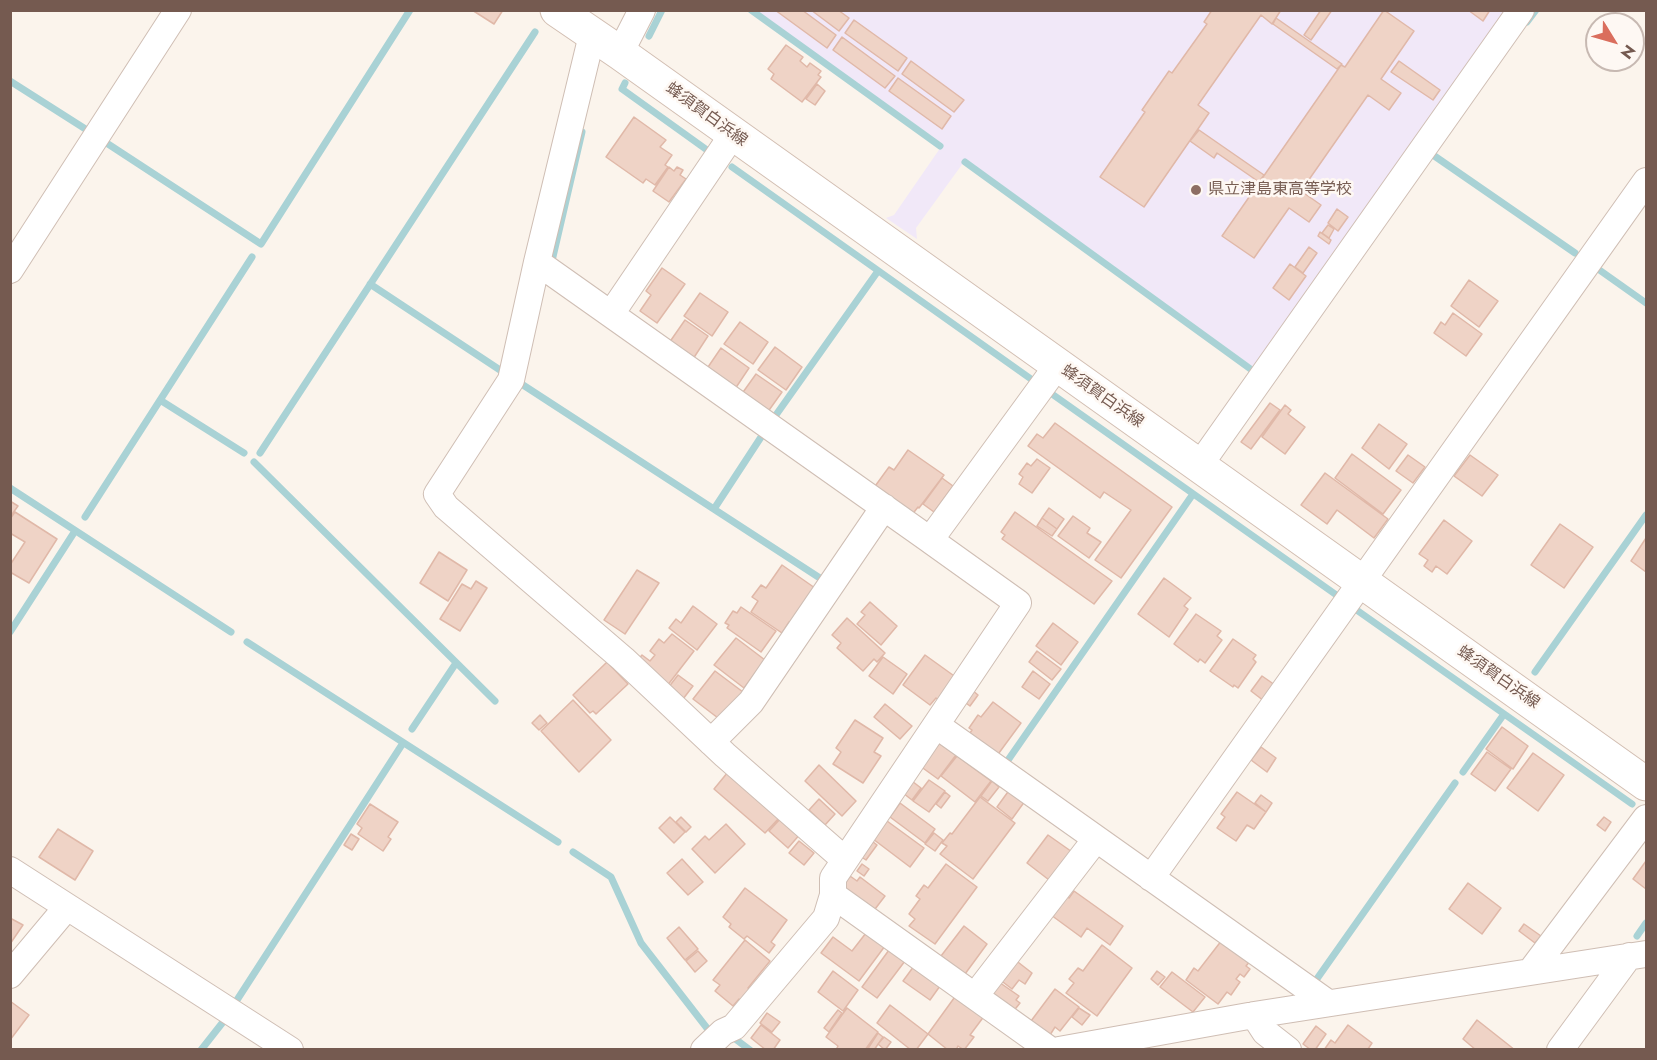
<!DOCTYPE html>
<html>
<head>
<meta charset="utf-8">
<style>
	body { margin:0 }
	#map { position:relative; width:1657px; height:1060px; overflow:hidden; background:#fbf4ec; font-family:Jost,sans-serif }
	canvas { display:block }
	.frame { position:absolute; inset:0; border:12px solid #755a50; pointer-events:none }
	.north { position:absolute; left:1585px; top:12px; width:60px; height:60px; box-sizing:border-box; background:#fef8f3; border:2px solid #c7b9b2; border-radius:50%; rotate:127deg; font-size:16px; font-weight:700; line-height:24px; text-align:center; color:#755a50 }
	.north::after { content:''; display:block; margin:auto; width:21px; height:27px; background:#da6e5d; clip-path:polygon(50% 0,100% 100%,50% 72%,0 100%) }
</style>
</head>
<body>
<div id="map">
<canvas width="1657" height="1060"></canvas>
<div class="frame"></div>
<div class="north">N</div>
</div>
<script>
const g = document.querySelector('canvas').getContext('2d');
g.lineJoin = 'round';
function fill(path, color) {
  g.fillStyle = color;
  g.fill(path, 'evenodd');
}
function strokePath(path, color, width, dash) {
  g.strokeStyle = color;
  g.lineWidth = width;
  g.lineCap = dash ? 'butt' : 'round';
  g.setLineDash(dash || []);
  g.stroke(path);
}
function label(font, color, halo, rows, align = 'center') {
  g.font = font + ' Jost,"Noto Sans JP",sans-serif';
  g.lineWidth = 5;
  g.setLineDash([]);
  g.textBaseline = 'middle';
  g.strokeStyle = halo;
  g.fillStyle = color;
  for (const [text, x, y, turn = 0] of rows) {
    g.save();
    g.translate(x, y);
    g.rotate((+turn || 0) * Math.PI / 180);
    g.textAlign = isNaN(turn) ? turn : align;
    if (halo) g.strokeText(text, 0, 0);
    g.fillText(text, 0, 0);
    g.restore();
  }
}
fill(new Path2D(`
	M756,11H1513L1256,369L966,159L916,228L917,239L886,218L894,215L943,144Z`), '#f1e8f8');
strokePath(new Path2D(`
	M751,10L940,146
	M1527,22L1536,10
	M649,36L662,10
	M10,81L87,130
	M625,83L622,89L707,150
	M105,142L261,244L410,10
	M1433,155L1575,253
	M965,162L1256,373
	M732,167L1031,379
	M552,261L582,132
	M1598,269L1646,303
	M370,284L503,372
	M520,383L826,582
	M1052,394L1335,594
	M160,400L244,453
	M771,422L878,271
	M260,453L535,32
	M254,462L495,701
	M10,488L231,632
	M714,509L765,431
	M85,517L252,257
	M1358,611L1632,804
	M10,632L75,531
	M247,642L558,842
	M1535,672L1646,515
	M412,729L456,663
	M1006,763L1193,494
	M1463,772L1504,714
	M573,852L611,877L641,943L710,1032L707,1035
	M1637,936L1646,923
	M1314,983L1455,783
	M237,1000L403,743
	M730,1035L750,1050
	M201,1050L223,1022`), '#a9d2d5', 7);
const building = new Path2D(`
	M472,10H503L494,24Z
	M775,10H802L836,35L827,48Z
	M811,10H838L849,18L839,31Z
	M1212,10H1281L1272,24L1261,15L1198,105L1209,113L1144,207L1100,177L1145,112L1142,110L1169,71L1172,73L1207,24L1204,22Z
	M1321,10H1332L1311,40L1304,35Z
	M1384,10L1414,31L1381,79L1401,93L1389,110L1368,95L1301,191L1321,205L1309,222L1289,208L1254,258L1222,236L1341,65L1345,67Z
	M1468,10H1490L1483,21Z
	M1276,18L1342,64L1337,69L1273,24Z
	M854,20L907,58L898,71L845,33Z
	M842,37L895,76L885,88L833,50Z
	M786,45L803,57L800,61L807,67L810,63L821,71L818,75L821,77L802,102L771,79L774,74L768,69Z
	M911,61L964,100L954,112L902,74Z
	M1399,61L1440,90L1433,100L1391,72Z
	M898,78L951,116L942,129L889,91Z
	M817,84L825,91L815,105L806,99Z
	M634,117L666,140L660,147L672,155L665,165L668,167L655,185L646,179L643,183L606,157Z
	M1199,130L1264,175L1259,182L1217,153L1214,158L1190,141Z
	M669,167L674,171L677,167L683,170L680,175L686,179L669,202L653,191Z
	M1337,209L1348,217L1338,231L1328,223Z
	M1328,225L1334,229L1329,238L1322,233Z
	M1320,232L1331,240L1329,244L1318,236Z
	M1309,247L1317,253L1303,273L1295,267Z
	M1290,264L1306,276L1289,300L1273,288Z
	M662,268L685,284L657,323L640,311L651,295L646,291Z
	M1469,280L1498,301L1479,327L1451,306Z
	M700,293L728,312L712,336L684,316Z
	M1453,313L1482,334L1466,356L1434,333L1441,322L1445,325Z
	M685,320L708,336L693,359L669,343Z
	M740,322L768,342L753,364L724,344Z
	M775,347L802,367L786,390L758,370Z
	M721,348L749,368L735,389L706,370Z
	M756,374L782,392L767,413L741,395Z
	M1270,403L1280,410L1251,449L1241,442Z
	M1285,405L1291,410L1288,414L1305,427L1285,454L1262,437Z
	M1055,423L1172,507L1121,578L1095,560L1131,510L1104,492L1100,498L1028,446L1037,434L1043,438Z
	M1379,424L1407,444L1389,469L1362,448Z
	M908,450L944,475L919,508L918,507L911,516L873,489L889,467L894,470Z
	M1352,454L1401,490L1383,514L1335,478Z
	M1408,455L1425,467L1413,483L1396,471Z
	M1470,455L1498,475L1482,496L1454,476Z
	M1037,459L1050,468L1032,493L1019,484L1023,477L1019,474L1027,463L1031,466Z
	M1325,473L1388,519L1374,538L1337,510L1327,524L1301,505Z
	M942,478L953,486L934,512L923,504Z
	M10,501L18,506L10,517Z
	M1049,508L1064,519L1057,529L1042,518Z
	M15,512L57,539L29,583L10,572V565L25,542L10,533V519Z
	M1015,512L1112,581L1094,604L1002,539L1005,535L1001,532Z
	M1073,516L1090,528L1087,533L1101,542L1089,558L1058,536Z
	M1042,518L1057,529L1052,536L1037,526Z
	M1444,520L1472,541L1447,574L1436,566L1432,572L1424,566L1428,560L1419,554Z
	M1560,524L1593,547L1564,588L1531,565Z
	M1646,538V572L1631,561Z
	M439,552L467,570L448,601L420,583Z
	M782,565L815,588L790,623L789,622L782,633L751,612L758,601L752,597L761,585L766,588Z
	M637,570L659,583L625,634L604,620Z
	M1164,578L1191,598L1184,606L1188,609L1169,637L1138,614Z
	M476,581L487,588L460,631L440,619L462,584L471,589Z
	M870,602L897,626L881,645L857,624L865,615L861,612Z
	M693,606L717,624L697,650L669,628L676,619L681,623Z
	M741,607L776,631L761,652L727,628L729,625L725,623L733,611L737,613Z
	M1196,614L1221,631L1217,636L1222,640L1205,663L1200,659L1198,662L1174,644Z
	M847,618L885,653L877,662L874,659L863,671L837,648L841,643L832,635Z
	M1053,623L1078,642L1061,665L1036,646Z
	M672,634L694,651L667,686L636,662L642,655L650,661L655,655L650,651L659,639L664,643Z
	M736,638L765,660L744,688L714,665Z
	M1233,639L1256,655L1253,659L1256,662L1238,688L1234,685L1233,687L1210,671Z
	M1037,651L1061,669L1052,680L1029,662Z
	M925,655L957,678L940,701L936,698L930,705L903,685Z
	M883,657L907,674L893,694L869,676Z
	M607,662L628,684L596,714L593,711L590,713L573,695Z
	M715,671L743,692L722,721L693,699Z
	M1033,671L1050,684L1039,699L1022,687Z
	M678,675L693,686L683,699L668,688Z
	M1262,676L1275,685L1264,701L1251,691Z
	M972,690L978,695L970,706L963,701Z
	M573,700L611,740L579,772L541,731Z
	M993,702L1021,723L996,757L968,736L972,730L969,728L978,715L981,717Z
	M885,704L912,726L900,739L874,717Z
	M540,715L547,723L539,730L532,723Z
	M855,720L883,738L874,752L881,756L863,783L833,764L841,752L836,748Z
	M1502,727L1528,746L1513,769L1486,749Z
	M937,742L956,755L938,779L920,766Z
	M1261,747L1276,758L1267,772L1251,760Z
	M1487,752L1511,769L1495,791L1471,774Z
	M1533,753L1564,775L1538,811L1507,788Z
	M957,756L991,781L975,802L941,776Z
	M819,765L856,801L842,816L805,781Z
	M728,772L780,817L765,833L714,789Z
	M908,778L921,788L912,800L899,790Z
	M929,780L945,791L929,812L913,801Z
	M992,781L999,787L988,801L981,796Z
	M1010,789L1025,801L1012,819L997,807Z
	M945,792L950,796L941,808L936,804Z
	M1237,792L1266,812L1254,829L1247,825L1236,841L1217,828L1225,817L1221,814Z
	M1261,795L1272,803L1266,812L1255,803Z
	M980,797L1015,823L973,879L940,854L947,846L942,843L950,833L952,834Z
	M819,799L835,814L825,825L809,810Z
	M900,803L935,829L925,843L890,817Z
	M370,804L398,822L388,837L391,839L383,851L358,834L362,828L357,824Z
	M670,817L685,832L674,843L659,828Z
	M681,817L691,827L686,832L676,822Z
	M782,817L801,833L788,848L769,831Z
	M1604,817L1611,822L1605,831L1597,825Z
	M887,821L924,848L910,867L873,839Z
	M726,824L745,844L715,873L692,849L705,836L709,840Z
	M58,829L93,851L75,880L39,857Z
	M934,833L943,840L935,851L925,844Z
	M351,834L359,839L352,850L344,845Z
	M1048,835L1075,854L1053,883L1027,863Z
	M868,838L877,845L866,860L857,854Z
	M799,841L814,853L804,865L789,853Z
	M682,859L703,882L688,895L667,873Z
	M1646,861V889L1633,879Z
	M862,864L869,869L864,876L857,871Z
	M946,864L977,887L935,944L909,926L915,919L909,914L920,899L916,896L924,885L928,888Z
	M850,876L857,881L860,877L885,896L872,913L841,889Z
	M1468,883L1501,908L1482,934L1449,909Z
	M745,888L787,920L771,942L775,945L769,953L747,936L744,939L729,927L731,924L723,917Z
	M1074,891L1123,926L1110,945L1087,928L1081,937L1051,915L1065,895L1069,898Z
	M10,918L23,925L10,944Z
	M1524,924L1541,936L1535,943L1519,931Z
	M964,926L987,944L965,974L941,956Z
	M679,927L698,949L685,960L667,938Z
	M866,933L885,946L859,981L821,953L833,937L852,951Z
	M745,940L770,961L748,988L751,991L742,1002L739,999L733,1006L715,991L720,985L713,980Z
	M1222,940L1252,959L1246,966L1250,969L1244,977L1240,974L1236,979L1240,982L1231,995L1227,992L1218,1004L1186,980L1194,968L1198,971Z
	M1102,945L1132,968L1097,1016L1066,993L1074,983L1069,979L1078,968L1083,971Z
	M889,950L905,961L877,998L862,987Z
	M698,951L707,961L695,972L686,961Z
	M1014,959L1032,973L1025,984L1019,980L1012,989L999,979Z
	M914,966L940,986L930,1000L903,981Z
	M833,971L858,990L843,1011L818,992Z
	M1157,971L1165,977L1158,985L1151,979Z
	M1172,972L1205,997L1193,1012L1160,987Z
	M996,980L1019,996L1016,1000L1020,1003L1012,1013L986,994Z
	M1055,989L1079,1007L1060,1031L1055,1027L1050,1035L1031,1021Z
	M957,994L985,1015L970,1035L974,1037L964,1050L958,1046L956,1050H948L928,1034Z
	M10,1001L29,1015L10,1040Z
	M890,1005L928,1034L916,1050H911L877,1023Z
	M847,1008L878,1032L865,1050H836L838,1046L826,1037Z
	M1079,1008L1090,1015L1082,1025L1072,1017Z
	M838,1010L842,1013L829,1032L824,1028Z
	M767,1013L780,1022L772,1032L760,1023Z
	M1477,1020L1515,1050H1476L1463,1039Z
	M761,1025L780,1040L773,1050H766L751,1038Z
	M1348,1025L1372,1043L1368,1049L1369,1050H1324L1331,1040L1335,1043Z
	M1316,1026L1326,1034L1315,1050H1311L1303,1044Z
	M878,1033L883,1037L874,1050H867Z
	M884,1037L891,1042L885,1050L878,1044Z`);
fill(building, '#efd3c6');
strokePath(building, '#e0b8a8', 1.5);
const street = new Path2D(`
	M592,35L537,262L511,380L437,494L446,507L623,659L725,755L845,860
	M620,53L642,10
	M537,262L930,540
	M10,270L178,10
	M611,314L733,134
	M1199,466L1521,10
	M936,725L1328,1003
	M711,742L751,702L884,507
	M10,870L290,1050
	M1151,878L1646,181
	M833,895L1050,1050
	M1531,971L1646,818
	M10,975L67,907
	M975,996L1096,839
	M1254,1015L1265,1032L1288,1050
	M704,1050L723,1032L734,1027L826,918L833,895V878L1018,603L930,540L1057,366
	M1059,1050L1254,1015L1646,954
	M1560,1050L1629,956`);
const secondary = new Path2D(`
	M557,10L620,53L1646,784`);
strokePath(street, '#cfbeb4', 28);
strokePath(secondary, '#d2beb2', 35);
strokePath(street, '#fff', 26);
strokePath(secondary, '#fff', 33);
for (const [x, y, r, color] of [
	[1196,190,6,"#8d6e63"]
]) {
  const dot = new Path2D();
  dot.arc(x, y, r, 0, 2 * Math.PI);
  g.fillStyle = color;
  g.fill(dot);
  strokePath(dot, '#fef8f3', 2);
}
label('16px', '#755a50', '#fef8f3', [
	["蜂須賀白浜線",706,115,36],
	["蜂須賀白浜線",1102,397,35],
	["蜂須賀白浜線",1498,678,35]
]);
label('16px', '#785e54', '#fef8f3', [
	["県立津島東高等学校",1208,190]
], 'left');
</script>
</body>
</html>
